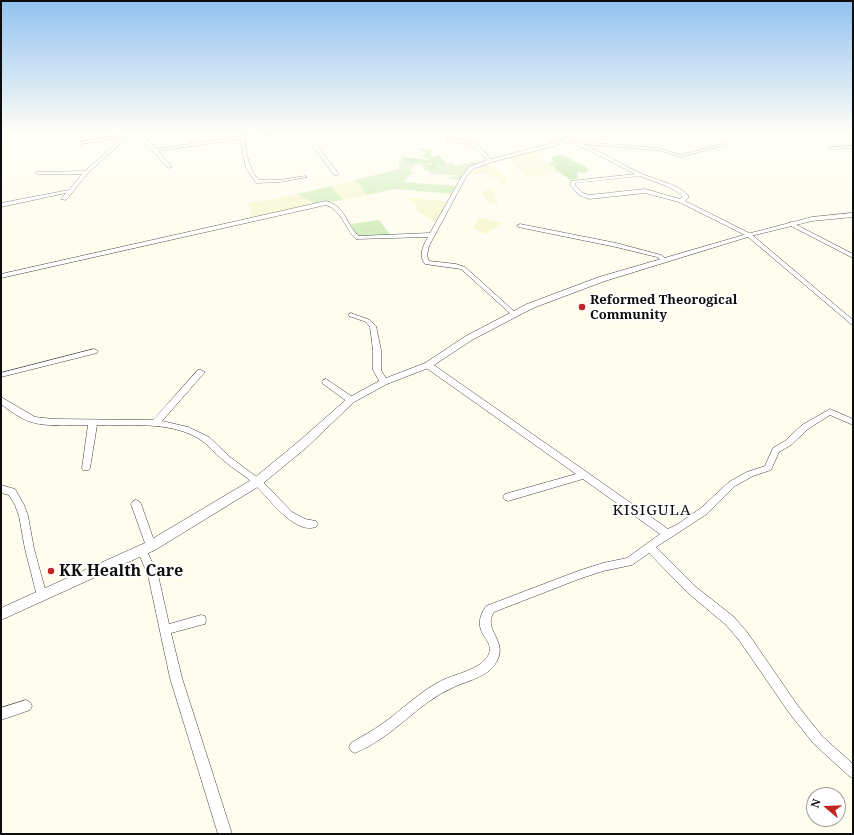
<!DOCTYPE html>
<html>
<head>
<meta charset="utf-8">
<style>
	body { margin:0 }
	#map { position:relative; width:854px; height:835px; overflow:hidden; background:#fffdee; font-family:"Noto Serif",serif }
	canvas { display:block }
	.frame { position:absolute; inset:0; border:2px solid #0d0d0d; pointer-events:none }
	.north { position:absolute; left:806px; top:787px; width:40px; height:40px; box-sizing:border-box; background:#fff; border:1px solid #9e9e9e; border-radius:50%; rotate:289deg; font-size:11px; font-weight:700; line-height:16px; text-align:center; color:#0d0d0d }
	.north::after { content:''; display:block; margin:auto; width:14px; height:18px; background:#c4231f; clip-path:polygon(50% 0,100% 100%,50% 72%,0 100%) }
</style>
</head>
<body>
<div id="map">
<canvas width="854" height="835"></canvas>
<div class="frame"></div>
<div class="north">N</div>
</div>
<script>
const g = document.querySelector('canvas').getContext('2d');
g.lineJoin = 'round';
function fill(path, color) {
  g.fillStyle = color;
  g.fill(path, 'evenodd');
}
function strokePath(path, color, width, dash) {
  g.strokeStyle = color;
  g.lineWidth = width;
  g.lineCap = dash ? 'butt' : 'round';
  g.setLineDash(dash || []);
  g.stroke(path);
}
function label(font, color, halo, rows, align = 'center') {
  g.font = font + ' "Noto Serif",serif';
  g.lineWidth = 4;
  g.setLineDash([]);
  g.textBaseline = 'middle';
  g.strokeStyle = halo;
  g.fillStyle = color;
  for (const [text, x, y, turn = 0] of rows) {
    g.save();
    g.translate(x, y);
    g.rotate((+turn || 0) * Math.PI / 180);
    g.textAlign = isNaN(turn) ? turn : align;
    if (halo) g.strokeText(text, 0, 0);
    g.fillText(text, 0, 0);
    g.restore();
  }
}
fill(new Path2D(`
	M535,150L559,173L527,177L507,158Z
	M486,164L499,168L498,170L500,174H504L508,181L506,184L501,185L497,178H489L493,176L488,174H469Z
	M355,180L367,195L343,200L331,186Z
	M488,189H493L498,204H491L482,195L481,193Z
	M297,194L316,204L253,219L248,203Z
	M408,198L425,199L448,202L437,222L416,211V205Z
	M479,218L503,223L486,234L473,228Z`), '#f6f6cc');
fill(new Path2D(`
	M399,160H403L407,163H427L435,165L426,166L436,165L442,166L451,163L456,166L471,162H483L473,166L461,180L448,179L450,178L448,177L462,176C451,176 441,173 430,174L431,172L425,170L421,165H414L411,171L416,174L412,173L403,182L457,186L453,194L396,189L367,195L355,180L399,169Z
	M331,186L343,200L316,204L297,194Z
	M379,220L391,236L361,238L356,235L351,224Z`), '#cdebb5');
fill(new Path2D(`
	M420,148L431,150L432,152L430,153L432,154L430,156L433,157L439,155L447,164L442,166L436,165V168L431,169L426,166L433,165L431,163H407L403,161V158L404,157L429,160L430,159L422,156L427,152L419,150Z
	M555,155H562L586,167L589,170L585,173L577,172L578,178L570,180L554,168L556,164L552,166L549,163L553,161L551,158Z`), '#afdd94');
const minor = new Path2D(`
	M3,133H7L1,138V135Z
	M130,133H141L155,148L157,149L242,136L276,133L274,134L244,139C246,153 249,170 259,180H280L305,176L307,177L280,182L256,183L246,168L240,139L158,151L172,167L168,168L137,134L129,136L88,173L66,200L61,199L66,193L1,207V203L69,190L82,174H37L35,173L37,172L85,171L124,137L82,144H80V142Z
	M306,133H310L311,138L338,173V175H334L307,138Z
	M449,133H453L452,139C476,141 475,141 491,159L565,140L549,133H554L580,143L582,142L658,148L680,155L730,142V144L680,157L658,150L583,144C603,153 621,164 640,173C654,180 677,183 688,195V198L685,201L751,234L853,320V325L851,324L747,236L679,202L645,193L589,199L579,195L570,185L571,181L635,174L588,150L569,142L492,162L473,169L466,177L429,246L427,255L429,261L456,264L465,267L516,313L517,314L514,316L512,315L461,269L425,264C418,255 423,246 428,237L356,239C344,228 342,210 326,205L1,278V274L326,201C347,207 345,224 359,236L430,233L462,176L469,167L487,160C470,140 472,145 447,141ZM640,176C649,180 680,189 682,197L680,199L645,189L589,195L583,193L575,185V183Z
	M853,146V148L830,149L828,148L830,147Z
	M791,222L853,254V258L789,225L788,224Z
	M520,224L616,243L661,255L667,260L664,262L657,257L616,247L518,227L517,226Z
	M351,313L370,320L376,326L381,350V370L388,382L387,384H381L373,370V350L370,327L366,322L349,316V314Z
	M94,349L98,351L97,353L1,377V373Z
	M425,363H431L668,529L678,524L701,508L729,482L747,472L765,466L773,448L785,441L802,425L830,409L853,419V425L830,415L808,429L791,445L779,452L771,470L753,476L735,486L707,514L656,547L696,587L734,617L747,632L798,706L822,736L853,764V778L849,776L814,744L790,714L739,640L726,625L688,593L649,553L632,565L603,571L579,579L494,612C482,630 508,640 497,661C489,677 469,680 454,687C417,703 393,738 355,753L351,751L349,747L351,743C361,737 372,731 382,724C402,710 418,693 439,682C453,674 482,670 489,654C495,638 468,633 486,606L578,571L603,563L627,558L660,534L583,479L508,501L505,500L503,497L505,494L576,474L425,367L424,365Z
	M198,370H201L205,372L162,421L188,427L209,437L230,457L262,481L292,512L305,519L316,521L318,524L316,527C293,535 267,495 252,482C243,474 232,468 223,460C214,453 208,444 198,438C168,421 130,426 97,425L90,468L89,470H83L82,468L88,425C73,425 46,427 31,422C21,419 10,411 1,404V397L35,417L53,419L153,420Z
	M326,379L354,398L355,400L354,402H348L323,384L322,382L323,380Z
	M1,485L15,489L24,505L28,516L34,549L47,596L46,599L42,601L38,599L37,596L25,549L19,516L15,505L9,495L1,493Z
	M136,500L139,501L141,504L156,546L154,549L151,550L148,549L146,546L131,504L133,501Z
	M142,546L145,547L158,575L169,624L201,615L205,616L206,620L205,624L201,625L171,633L182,678L232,834H218L170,678L148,575L137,550L139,547Z
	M26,700L30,702L32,706L30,710L1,720V708Z`);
const tertiary = new Path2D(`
	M853,213V217L812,221L751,236L605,281L533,308L472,340L431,367L387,384L354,402L306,448L261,485L155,550L1,620V608L147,542L253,479L298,442L348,398L381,380L425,363L466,336L527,304L599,277L747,234L812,217Z`);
strokePath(minor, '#404040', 1);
strokePath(tertiary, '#404040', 1);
fill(minor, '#fff');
fill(tertiary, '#fff');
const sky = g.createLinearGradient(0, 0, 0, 250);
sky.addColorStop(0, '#91c2ef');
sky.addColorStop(0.53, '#fffef7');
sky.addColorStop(1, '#fffef700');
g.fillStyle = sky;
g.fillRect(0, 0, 854, 250);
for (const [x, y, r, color] of [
	[582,307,4,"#c4231f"],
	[51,571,4,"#c4231f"]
]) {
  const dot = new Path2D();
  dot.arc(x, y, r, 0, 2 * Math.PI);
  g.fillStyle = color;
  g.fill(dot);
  strokePath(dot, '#fff', 1.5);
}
label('bold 13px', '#0d0d0d', '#fff', [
	["Reformed Theorogical",590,300],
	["Community",590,315]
], 'left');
g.letterSpacing = '1px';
label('15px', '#0d0d0d', '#fff', [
	["KISIGULA",652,511]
]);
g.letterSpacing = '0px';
label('bold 16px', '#0d0d0d', '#fff', [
	["KK Health Care",59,571]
], 'left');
</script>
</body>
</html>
